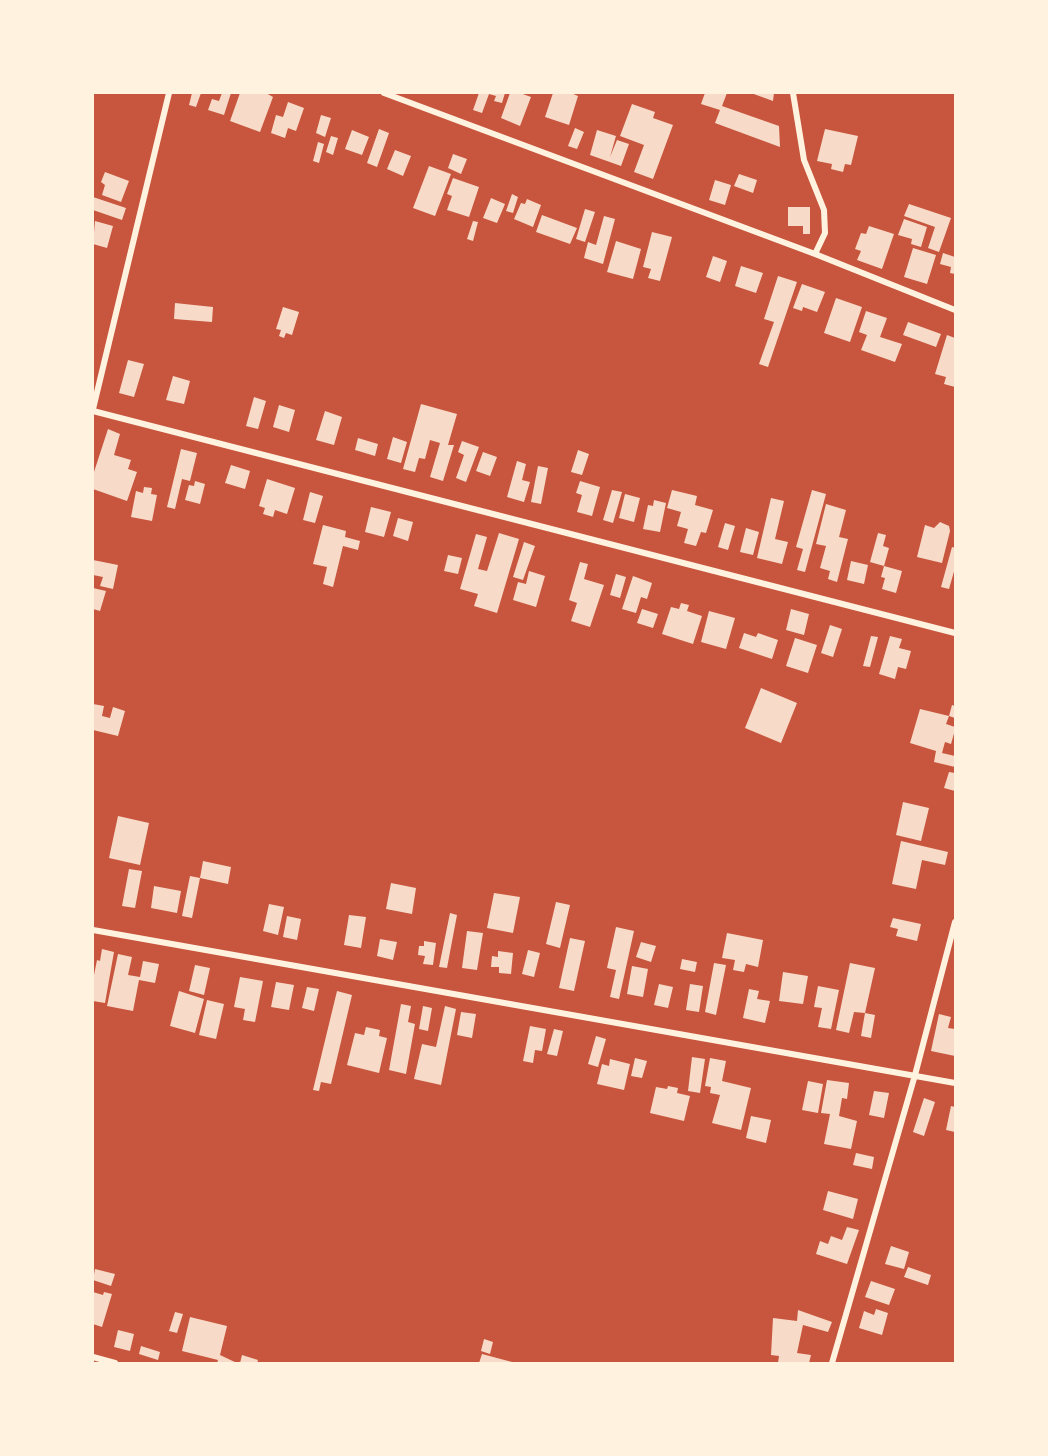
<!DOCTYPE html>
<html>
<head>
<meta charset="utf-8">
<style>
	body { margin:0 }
	#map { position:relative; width:1048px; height:1456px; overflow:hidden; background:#c8553d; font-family:"Noto Serif",serif }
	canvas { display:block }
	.frame { position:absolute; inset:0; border:94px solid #fff3e0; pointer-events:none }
</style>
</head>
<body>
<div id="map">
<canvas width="1048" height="1456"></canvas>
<div class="frame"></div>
</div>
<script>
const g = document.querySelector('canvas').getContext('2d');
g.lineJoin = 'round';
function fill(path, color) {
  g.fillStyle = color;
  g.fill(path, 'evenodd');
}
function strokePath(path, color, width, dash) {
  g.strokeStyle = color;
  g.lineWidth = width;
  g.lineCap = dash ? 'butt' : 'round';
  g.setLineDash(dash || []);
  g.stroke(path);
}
fill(new Path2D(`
	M192,93H201L196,107L189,105Z
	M222,93H231L224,115L208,110L212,99L219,101Z
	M240,93H266L273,97L260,132L230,121Z
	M479,93H505L502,103L494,101L496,96L489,94L482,113L473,110Z
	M510,93H520L531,97L520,126L501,118Z
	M553,93H571L578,96L569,125L545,117Z
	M705,93H727L722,106L779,126L780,147L715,123L720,110L701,104Z
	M751,93H774L773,101Z
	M288,102L304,108L296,131L288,128L285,138L271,133L276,115L283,117Z
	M632,104L655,112L653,118L673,125L653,179L634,172L644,145L620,136Z
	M321,115L331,118L325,137L316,133Z
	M575,128L584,132L577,149L568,146Z
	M379,129L389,133L377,167L367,163Z
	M825,129L858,136L851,165L845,164L843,172L831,169L832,164L817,161Z
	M352,130L369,137L362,155L345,149Z
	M597,130L616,136L610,157L617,140L629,144L621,166L590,155Z
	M331,136L338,138L333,155L326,152Z
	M318,142L324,144L319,163L313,161Z
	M395,150L411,156L403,176L387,169Z
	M453,154L467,159L461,174L448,168Z
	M429,166L451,174L435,216L413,208Z
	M105,172L129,181L121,202L102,195L105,185L101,182Z
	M739,174L757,180L753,193L734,186Z
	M453,178L479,187L469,217L447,210L452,196L447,194Z
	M715,180L731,185L725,205L709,200Z
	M512,194L518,197L513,213L506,211Z
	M93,197L126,208L122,220L93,210Z
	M491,198L505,204L497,223L483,218Z
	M527,199L541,205L533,227L514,219L521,203L525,204Z
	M909,204L951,218L939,252L928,248L935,227L904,216Z
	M788,207H810V234H803V226H788Z
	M585,209L595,212L585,242L576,239Z
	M542,215L577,228L570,244L536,232Z
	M604,216L615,219L603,264L584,258L588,242L596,245Z
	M904,219L927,227L921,247L911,244L912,239L898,235Z
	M95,221L113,226L107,248L93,244Z
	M473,221L478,222L473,241L467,239Z
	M869,226L894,234L882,269L857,260L861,251L855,249L861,233L866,234Z
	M652,232L672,237L660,281L648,278L651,269L643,267Z
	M616,241L641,249L633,279L607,272Z
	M913,248L936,255L927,284L904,277Z
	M943,253L955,257V274L950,273L951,267L940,264Z
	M713,256L727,261L720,282L706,277Z
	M741,266L763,273L756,293L735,286Z
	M778,276L797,282L768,367L759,364L774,322L764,319Z
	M802,284L825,292L817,312L803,307L802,311L793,308Z
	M836,298L862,307L850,342L824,333Z
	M175,303L213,307L212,322L174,319Z
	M283,307L299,312L292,335L286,333L284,338L279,336L281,330L276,329Z
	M866,311L887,318L880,337L902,344L895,362L861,350L867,335L859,332Z
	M908,322L941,334L936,347L903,335Z
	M947,335L955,338V387L944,384L946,377L935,374Z
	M128,360L144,364L134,397L119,393Z
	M173,376L190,381L184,404L166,400Z
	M254,397L266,401L258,429L246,426Z
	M421,404L457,414L448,445H454L443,481L430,477L440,443L430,440L425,459L419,458L415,472L403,469Z
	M279,405L295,410L289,432L273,427Z
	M325,411L342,417L334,445L316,440Z
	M108,429L120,434L114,455L131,460L128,469L137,472L127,501L93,489V475Z
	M393,437L407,442L401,463L387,459Z
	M358,438L378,444L375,456L355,450Z
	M462,441L479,447L466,482L456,478L464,455L458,452Z
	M181,449L197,453L190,481L182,479L175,509L167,507Z
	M578,450L589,454L582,475L571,472Z
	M483,452L497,457L490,476L476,471Z
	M517,461L526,464L522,480L530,482L524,502L507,497Z
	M231,465L250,471L245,489L225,483Z
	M538,466L548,468L541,504L531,502Z
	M267,479L295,488L287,514L275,510L273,517L263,514L265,508L259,506Z
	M195,481L205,484L200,504L185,500L189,485L194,486Z
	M580,481L600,487L592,516L577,512L582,495L576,493Z
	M144,487L152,488L151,494L157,495L152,521L131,517L136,491L143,493Z
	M612,490L622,492L613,523L603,520Z
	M672,490L697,496L695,505L713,510L706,533L701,532L696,546L684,543L688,529L677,526L681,512L667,508Z
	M812,490L826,494L805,572L797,570L803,549L796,547Z
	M310,492L323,496L315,523L303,520Z
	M625,494L640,498L634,522L619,518Z
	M771,498L784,501L775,539L788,542L782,564L757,558Z
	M654,500L666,503L660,532L643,529L648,505L653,506Z
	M826,504L846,510L839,537L848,539L837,582L828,579L830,571L820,568L826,546L816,544Z
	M371,507L391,512L384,537L365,532Z
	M398,518L413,522L408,541L393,536Z
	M940,522L949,526L950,531L942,563L917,557L925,525L934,528Z
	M725,523L735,526L728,550L718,547Z
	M323,525L346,531L345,537L360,541L358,550L343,546L333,587L323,584L327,567L313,564Z
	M746,528L759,532L753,555L740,552Z
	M499,533L519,539L497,613L474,606L478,594L460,589L476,534L487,537L478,569L487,571Z
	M878,533L886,535L883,546L889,548L884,566L870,562Z
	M524,542L535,546L523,580L513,577Z
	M952,547L955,548V568L949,589L941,587Z
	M448,555L462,558L458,574L444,571Z
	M93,560L118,565L113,589L100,586L103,577L93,575Z
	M851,561L868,565L864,584L847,580Z
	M580,562L588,564L584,579L604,585L590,627L571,621L577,603L569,600Z
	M884,566L902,571L896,593L882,589L885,578L881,577Z
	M529,571L545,576L536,607L513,600L518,582L526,584Z
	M616,574L626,577L620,598L610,595Z
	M633,576L652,583L647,599L641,597L636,613L622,609Z
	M93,588L106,591L100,611L93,609Z
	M681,603L689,605L687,611L702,616L693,644L662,634L671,607L679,609Z
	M642,609L658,614L653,628L637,623Z
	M791,609L809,614L804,635L786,630Z
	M709,611L735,618L726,649L701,642Z
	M830,625L842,629L833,657L821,653Z
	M744,633L756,637L758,633L778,640L772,659L739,648Z
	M871,636L878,637L870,667L863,666Z
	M890,636L902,639L899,648L911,651L906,669L898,667L895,679L879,674Z
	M795,638L817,645L808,673L786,666Z
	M761,688L797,703L781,743L745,728Z
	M93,704L104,706L102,716L110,718L113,707L125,711L118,736L93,730Z
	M952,705L955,706V718L949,716L946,724L955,727V730L951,744L945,742L942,753L955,756V767L934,762L936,751L910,743L920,709L949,716Z
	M949,772L955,773V791L944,788Z
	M903,802L929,808L921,841L896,835Z
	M118,816L149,823L140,865L109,858Z
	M901,841L948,852L945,865L922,860L916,889L892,884Z
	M203,861L231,867L228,884L200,878Z
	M129,869L142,871L135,908L122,906Z
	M190,876L200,878L192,918L182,916Z
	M391,883L416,888L412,914L386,909Z
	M154,886L181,891L177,913L151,908Z
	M494,893L520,897L513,933L487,928Z
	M556,902L570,905L560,948L546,944Z
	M269,904L284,907L278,935L263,931Z
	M450,913L457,915L447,968L439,967Z
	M349,915L366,917L361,948L344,945Z
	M287,916L301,919L297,940L283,937Z
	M893,918L921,924L917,941L896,936L898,929L890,927Z
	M616,927L634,931L619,999L610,997L616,970L607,968Z
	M467,931L483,933L477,970L462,968Z
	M727,933L763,940L758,967L746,964L744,972L733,970L735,960L722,958Z
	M570,938L585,941L574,991L559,988Z
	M380,939L397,942L393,960L377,956Z
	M424,941L436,943L433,965L423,964L425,956L418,955L419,946H424Z
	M641,942L656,946L651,962L636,957Z
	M102,949L114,952L105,1003L93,1001V980L97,960L100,961Z
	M528,950L540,953L534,977L522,974Z
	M498,951L513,953L511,974L499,973V967H491L492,956L498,957Z
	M118,954L132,957L128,975L140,977L143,961L159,964L155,983L139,980L133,1011L107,1006Z
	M682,959L697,962L695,972L680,969Z
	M714,963L726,965L716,1015L705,1012Z
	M850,963L875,968L865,1013L854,1012L849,1033L836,1030Z
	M195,965L210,968L204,995L189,991Z
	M632,966L648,969L643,997L627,994Z
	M783,972L808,976L803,1004L779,1001Z
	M240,977L263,981L255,1022L243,1020L245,1009L234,1007Z
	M276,982L294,985L289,1010L271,1007Z
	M659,984L673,987L668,1008L654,1005Z
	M690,984L703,986L699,1012L686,1010Z
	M818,986L839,990L831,1029L818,1027L822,1008L814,1007Z
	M307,987L319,989L314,1011L302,1008Z
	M749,989L759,991L757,999L770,1001L765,1023L743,1018Z
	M179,991L204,999L195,1033L170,1026Z
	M337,991L352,995L331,1084L321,1082L319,1091L313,1090Z
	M207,1000L224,1004L216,1039L199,1035Z
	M401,1004L411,1006L408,1022L415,1024L406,1074L389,1070Z
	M423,1006L432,1008L428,1031L419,1029Z
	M445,1006L456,1009L441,1085L414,1079L422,1044L436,1047Z
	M461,1012L476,1014L472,1038L457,1035Z
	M865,1013L875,1015L871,1038L861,1036Z
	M939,1014L951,1017L948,1028L955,1029V1056L931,1051Z
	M530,1026L546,1029L542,1051L535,1050L533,1063L523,1061Z
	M366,1027L380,1030L379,1036L387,1038L379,1073L347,1065L355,1033L364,1035Z
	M554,1029L563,1031L557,1056L547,1054Z
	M596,1036L606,1039L598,1067L588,1064Z
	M692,1057L705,1059L700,1093L688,1091Z
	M635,1058L647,1061L642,1078L631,1076Z
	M710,1058L726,1061L722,1081L751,1088L741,1130L712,1123L720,1095L710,1093L711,1087L705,1086Z
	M610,1059L630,1064L624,1090L597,1084L602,1064L609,1066Z
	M827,1080L849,1083L847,1099L842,1098L839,1116L857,1121L851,1149L824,1144L830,1114L821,1113Z
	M808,1081L823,1084L818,1113L802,1110Z
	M668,1086L678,1088L677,1093L690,1096L684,1121L650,1113L656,1087L667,1089Z
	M874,1091L889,1093L884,1118L869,1115Z
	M924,1098L935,1102L924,1136L913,1132Z
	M951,1106L955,1107V1132L946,1130Z
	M751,1116L771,1120L766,1143L746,1138Z
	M856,1153L874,1157L872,1169L853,1165Z
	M828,1191L858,1199L853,1219L823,1210Z
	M847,1227L859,1230L847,1264L816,1254L820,1241L828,1244L831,1236L842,1240Z
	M891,1246L909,1252L904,1269L885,1264Z
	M908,1267L931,1275L928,1285L904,1277Z
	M95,1269L115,1274L111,1286L93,1280Z
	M871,1281L895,1289L889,1305L865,1297Z
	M93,1292L103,1295L104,1292L112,1294L102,1327L93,1324Z
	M876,1309L888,1313L882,1335L859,1328L864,1311L874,1315Z
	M798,1310L832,1322L828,1332L803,1325L797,1353L811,1355L809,1363H778L779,1356L771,1355L773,1318L797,1321Z
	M175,1312L183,1314L177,1333L169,1331Z
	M190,1317L227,1326L220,1355L237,1363H217L218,1360L182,1351Z
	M118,1330L134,1334L130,1351L114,1347Z
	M484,1339L493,1342L490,1354L481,1351Z
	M141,1346L160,1352L158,1360L139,1354Z
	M482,1354L512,1362V1363H479Z
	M242,1355L258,1360L257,1363H240Z`), '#f7dbc8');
strokePath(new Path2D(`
	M384,93L815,254L955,310
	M793,93L804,160L824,210L825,233L815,254
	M93,409L169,93
	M93,411L955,633
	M93,930L955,1083
	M93,1357L115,1363
	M832,1363L915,1075L955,922`), '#fff3e0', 6);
</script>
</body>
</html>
